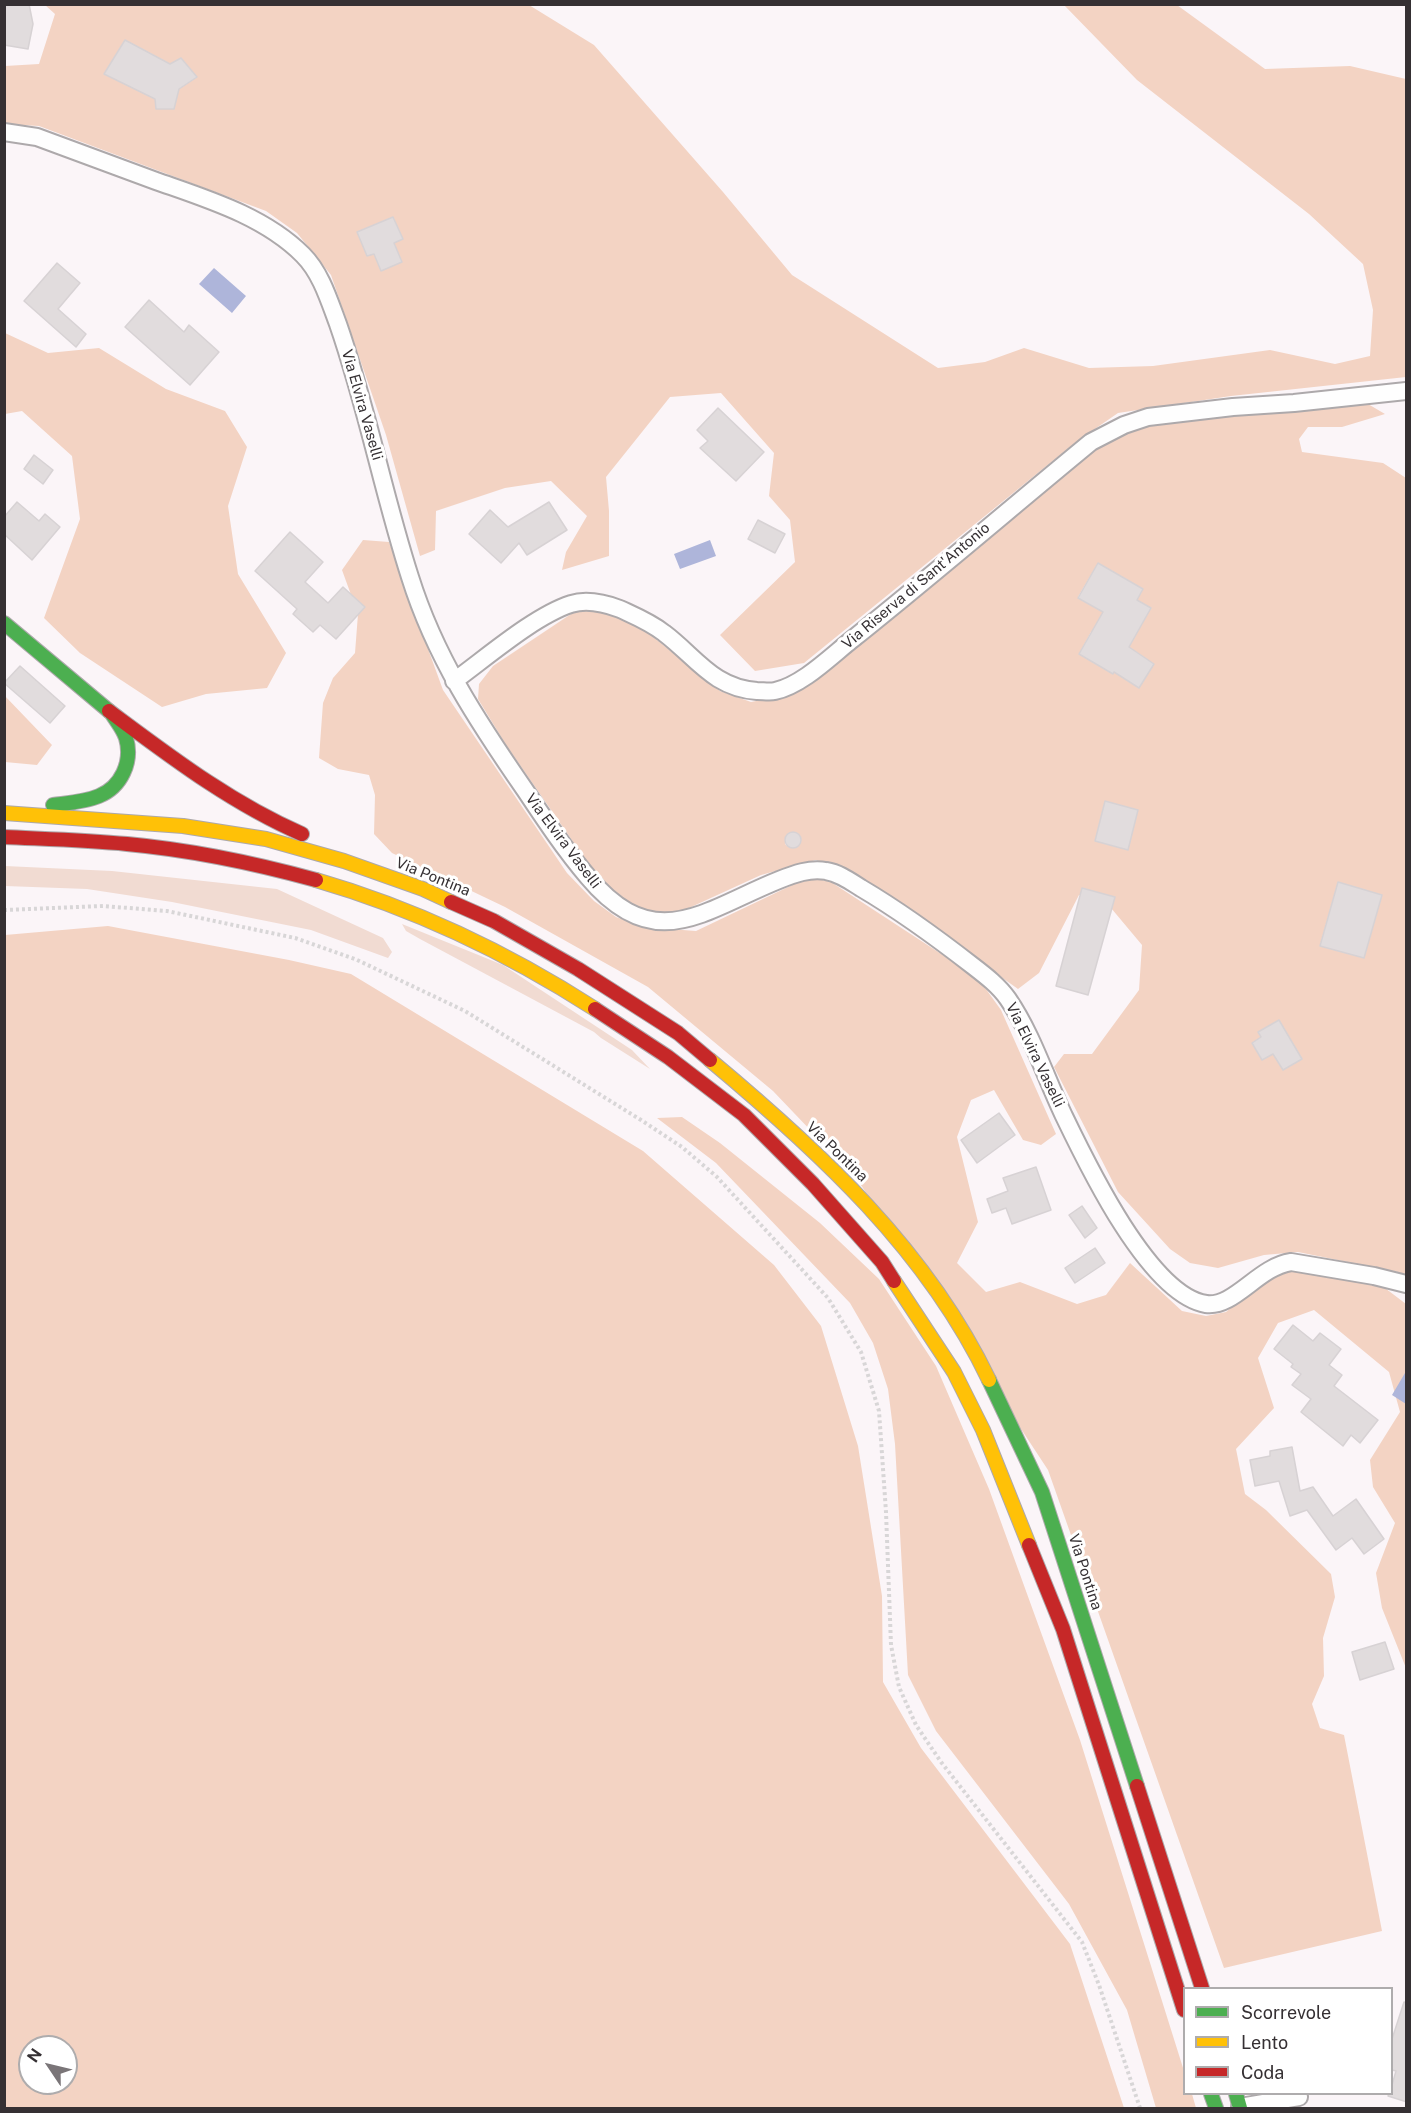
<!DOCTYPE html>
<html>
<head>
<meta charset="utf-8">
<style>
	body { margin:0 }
	#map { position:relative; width:1411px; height:2113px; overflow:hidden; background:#fbf5f8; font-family:"Public Sans",sans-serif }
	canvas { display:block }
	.frame { position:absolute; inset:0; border:6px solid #353033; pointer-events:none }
	.legend { position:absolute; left:1183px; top:1987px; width:210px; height:108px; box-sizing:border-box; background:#fff; border:2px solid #aeacad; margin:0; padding:8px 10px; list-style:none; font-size:18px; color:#353033 }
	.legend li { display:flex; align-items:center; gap:12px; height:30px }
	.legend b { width:30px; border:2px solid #aeacad }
	.north { position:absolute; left:18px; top:2035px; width:60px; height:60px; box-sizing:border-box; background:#fff; border:2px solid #aeacad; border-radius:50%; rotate:305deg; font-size:16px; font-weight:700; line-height:24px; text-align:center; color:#353033 }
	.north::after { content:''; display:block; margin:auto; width:21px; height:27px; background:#7a7578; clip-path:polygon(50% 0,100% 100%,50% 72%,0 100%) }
</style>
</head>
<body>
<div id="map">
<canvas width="1411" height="2113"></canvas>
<div class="frame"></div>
<ul class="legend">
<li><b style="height:8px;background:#4caf50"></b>Scorrevole</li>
<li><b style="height:8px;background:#ffc107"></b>Lento</li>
<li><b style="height:8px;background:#c62828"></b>Coda</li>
</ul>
<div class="north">N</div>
</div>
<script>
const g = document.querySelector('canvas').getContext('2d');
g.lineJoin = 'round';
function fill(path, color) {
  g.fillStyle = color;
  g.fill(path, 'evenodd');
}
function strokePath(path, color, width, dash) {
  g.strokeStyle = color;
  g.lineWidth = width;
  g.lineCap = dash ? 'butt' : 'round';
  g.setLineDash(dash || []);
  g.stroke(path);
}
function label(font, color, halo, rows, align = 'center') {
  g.font = font + ' "Public Sans",sans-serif';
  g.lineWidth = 6;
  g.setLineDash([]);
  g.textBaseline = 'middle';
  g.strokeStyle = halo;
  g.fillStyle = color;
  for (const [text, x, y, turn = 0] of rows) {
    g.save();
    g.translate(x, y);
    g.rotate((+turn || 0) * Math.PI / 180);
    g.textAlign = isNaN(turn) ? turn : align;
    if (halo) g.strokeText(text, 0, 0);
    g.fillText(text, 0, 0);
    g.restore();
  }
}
fill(new Path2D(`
	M5,866L112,871L277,889L383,938L392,952L388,958L311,930L172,902L87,889L5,886Z
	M402,924L503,965L632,1050L650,1069L601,1038L594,1032L420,939L406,931Z`), '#f1dbd2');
fill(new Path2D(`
	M45,5H529L594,45L723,192L792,275L938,368L985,362L1024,348L1089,368L1153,366L1270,350L1335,364L1370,356L1373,310L1363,264L1309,214L1137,80L1064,5H1177L1265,69L1350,66L1406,79V377L1231,396L1118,413L1076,442L804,663L755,671L720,635L795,562L790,520L769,496L774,453L721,393L670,397L606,477L609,511V556L562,570L566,552L587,516L551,481L505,488L436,511L435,550L420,556L386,435L331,275L297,233L266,211L39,126L5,124V66L39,64L55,14ZM125,40L170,64L181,58L197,77L179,89L174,109H156L155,99L104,74ZM393,217L403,239L394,243L402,262L374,254L367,256L357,232Z
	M5,333L48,353L99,348L166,389L225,411L247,447L228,506L238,574L286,653L267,688L206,694L162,707L80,653L44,618L80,519L72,456L22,411L5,414Z
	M1368,404L1385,414L1342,427H1308L1299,439L1302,452L1383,463L1406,478V1278L1397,1272L1298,1252L1264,1255L1218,1268L1190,1263L1170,1249L1118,1192L1054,1067L1064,1054H1092L1139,990L1142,945L1106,902L1079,895L1039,973L1018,989L855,873L816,860L761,875L678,913L648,912L626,904L603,885L506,745L478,699L479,684L493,666L577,610H602L636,623L720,691L751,702L777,697L814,679L1110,438L1178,417ZM1098,563L1143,589L1137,600L1151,608L1113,674L1079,654L1091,632L1098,635L1109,615L1078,597ZM1135,651L1154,664L1139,688ZM1105,802L1138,810L1128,850L1095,841ZM794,833L799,836L800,842L797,847L790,848L785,844V839L788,834ZM1338,882L1382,895L1364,958L1320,945ZM1258,1033L1301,1059L1283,1070L1273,1054L1262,1060L1252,1043L1261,1037Z
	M363,540L389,542L443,690L567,873L594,901L616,917L643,927L696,931L809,877L831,882L978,978L1001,1010L1056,1134L1041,1145L1023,1140L994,1090L971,1100L957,1137L978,1222L957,1263L986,1292L1020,1282L1077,1304L1106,1295L1130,1263L1182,1311L1206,1316L1226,1312L1271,1274L1289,1266L1381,1285L1406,1304V1668L1382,1608L1376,1573L1395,1523L1373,1487L1370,1460L1400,1412L1389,1372L1314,1310L1278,1323L1258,1358L1274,1408L1236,1449L1245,1494L1266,1510L1331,1574L1335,1597L1323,1638L1324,1676L1312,1704L1320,1728L1344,1735L1382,1931L1224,1968L1048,1470L857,1179L773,1091L648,987L505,907L392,853L374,834L375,795L369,775L338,769L319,758L323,703L333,678L355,653L358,614L342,570Z
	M4,695L52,745L37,765L5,762Z
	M108,926L289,960L351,974L643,1151L774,1265L821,1326L858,1446L882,1596L883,1682L921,1748L1070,1944L1124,2108H5V935ZM30,2047H66V2083H30Z
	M682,1117L720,1143L820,1223L879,1279L936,1366L989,1489L1080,1740L1184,2071V2094H1192L1196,2108H1156L1127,2010L1069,1904L936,1731L908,1675L895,1444L888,1389L873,1343L850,1303L716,1163L657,1118Z`), '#f3d3c3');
fill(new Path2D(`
	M214,268L246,296L232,313L199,284Z
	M710,540L716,556L680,569L674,554Z
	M1405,1373L1406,1374V1404L1392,1395Z`), '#aeb5da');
const building = new Path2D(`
	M15,4H29L33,24L28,49L4,45V6Z
	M125,40L170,64L181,58L197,77L179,89L174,109H156L155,99L104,74Z
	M393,217L403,239L394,243L402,262L381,271L374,254L367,256L357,232Z
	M57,263L80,283L58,309L86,334L76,347L24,301Z
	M149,300L184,332L189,325L219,352L190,385L125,327Z
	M718,408L764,452L736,481L700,448L708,441L697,430Z
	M34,455L53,470L43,484L24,469Z
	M17,502L39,521L45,514L60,527L32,560L4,534V517Z
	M549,502L567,530L527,555L519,543L501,563L469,534L490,510L508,527Z
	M758,520L785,534L775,553L748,539Z
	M290,532L323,562L305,582L328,603L343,587L365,607L336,639L320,625L313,632L293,614L297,609L255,571Z
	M1098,563L1143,589L1137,600L1151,608L1129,647L1154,664L1139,688L1114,672L1113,674L1079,654L1103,612L1078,598Z
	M20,666L65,706L50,723L4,683Z
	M1105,801L1138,810L1128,850L1095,841Z
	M785 840a8 8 0 1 1 16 0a8 8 0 1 1-16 0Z
	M1338,882L1382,895L1364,958L1320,946Z
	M1082,888L1115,897L1088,995L1056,986Z
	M1279,1020L1302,1059L1283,1070L1273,1054L1262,1060L1252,1043L1261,1037L1258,1032Z
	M999,1113L1015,1135L977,1163L961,1140Z
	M1036,1167L1051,1210L1012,1224L1006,1208L992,1213L987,1199L1008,1191L1003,1178Z
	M1082,1206L1097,1228L1085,1238L1069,1215Z
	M1095,1248L1105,1263L1075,1283L1065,1268Z
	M1293,1325L1313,1341L1320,1333L1341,1349L1329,1365L1342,1375L1334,1386L1378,1420L1360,1443L1351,1435L1343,1446L1301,1412L1311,1399L1292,1385L1301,1374L1291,1367L1293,1364L1274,1349Z
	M1292,1447L1300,1491L1313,1487L1333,1516L1356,1499L1384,1539L1364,1554L1352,1538L1336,1550L1307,1510L1290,1516L1279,1481L1255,1486L1250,1460L1270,1456V1451Z
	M1385,1642L1394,1669L1360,1680L1352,1652Z
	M1404,2002L1407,2003V2102L1388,2096L1389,2094H1392V2085L1396,2071L1392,2070V2039Z`);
fill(building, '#e1dcdd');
strokePath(building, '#d7d2d4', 1.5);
const street = new Path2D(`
	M4,132L37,137C77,152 116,166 156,181C207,199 264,216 303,255C321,273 329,300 338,324C367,407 383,493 410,577C435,657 478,722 525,790C545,820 565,850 588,877C655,957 704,910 779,880C794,874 810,868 826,871C839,873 850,881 861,888C900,911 937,938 973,966C986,976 999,986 1008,999C1032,1034 1045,1076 1063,1114C1086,1162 1149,1295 1206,1304C1234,1308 1258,1267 1291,1262L1374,1276L1406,1284
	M454,681C486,658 534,616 571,604C587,599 604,603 620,609C635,616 650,622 664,633C696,657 713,688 757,691C763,691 770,692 775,691C803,685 832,655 854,638C934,574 1012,507 1091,442L1124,425L1148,417L1233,407L1294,403L1406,391
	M1240,2107L1299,2097`);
const fast = new Path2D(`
	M4,623L109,711
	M53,805C68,803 85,802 99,796C121,787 133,762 126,738C123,729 117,722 112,714
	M989,1380L1042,1492L1137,1786
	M1211,2094L1216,2108
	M1236,2094L1240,2108`);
const slow = new Path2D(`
	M4,813L183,826L266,839L344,861L423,889L451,902
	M316,880C416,909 508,953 595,1009
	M710,1060C819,1151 927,1250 989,1380
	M894,1281L954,1372L983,1430L1029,1545`);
const jam = new Path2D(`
	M109,711C171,757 231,803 302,834
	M4,837C45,839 86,840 127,844C192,850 254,863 316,880
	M451,902L494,921L578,969L678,1033L710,1060
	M595,1009L668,1057L744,1115L813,1184L882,1262L894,1281
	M1029,1545L1063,1629L1184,2010
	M1137,1786L1202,1988`);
strokePath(street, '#ada9ab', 20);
strokePath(fast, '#ada9ab', 16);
strokePath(slow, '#ada9ab', 16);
strokePath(jam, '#ada9ab', 16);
strokePath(new Path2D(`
	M4,910L103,906L167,911L295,938L355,959L465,1011L641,1120L682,1147L717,1177L828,1298L861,1352L879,1411L886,1512L891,1645L899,1687L916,1725L941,1762L1082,1942L1099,1985L1140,2108`), '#d8d6d7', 4, [3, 3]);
strokePath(street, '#fefefe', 16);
strokePath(fast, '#4caf50', 14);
strokePath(slow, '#ffc107', 14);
strokePath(jam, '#c62828', 14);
label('15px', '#353033', '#fff', [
	["Via Elvira Vaselli",362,405,74],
	["Via Riserva di Sant'Antonio",916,586,-40],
	["Via Elvira Vaselli",563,841,53],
	["Via Pontina",433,877,22],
	["Via Elvira Vaselli",1035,1055,64],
	["Via Pontina",837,1152,44],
	["Via Pontina",1085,1572,72]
]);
</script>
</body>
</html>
